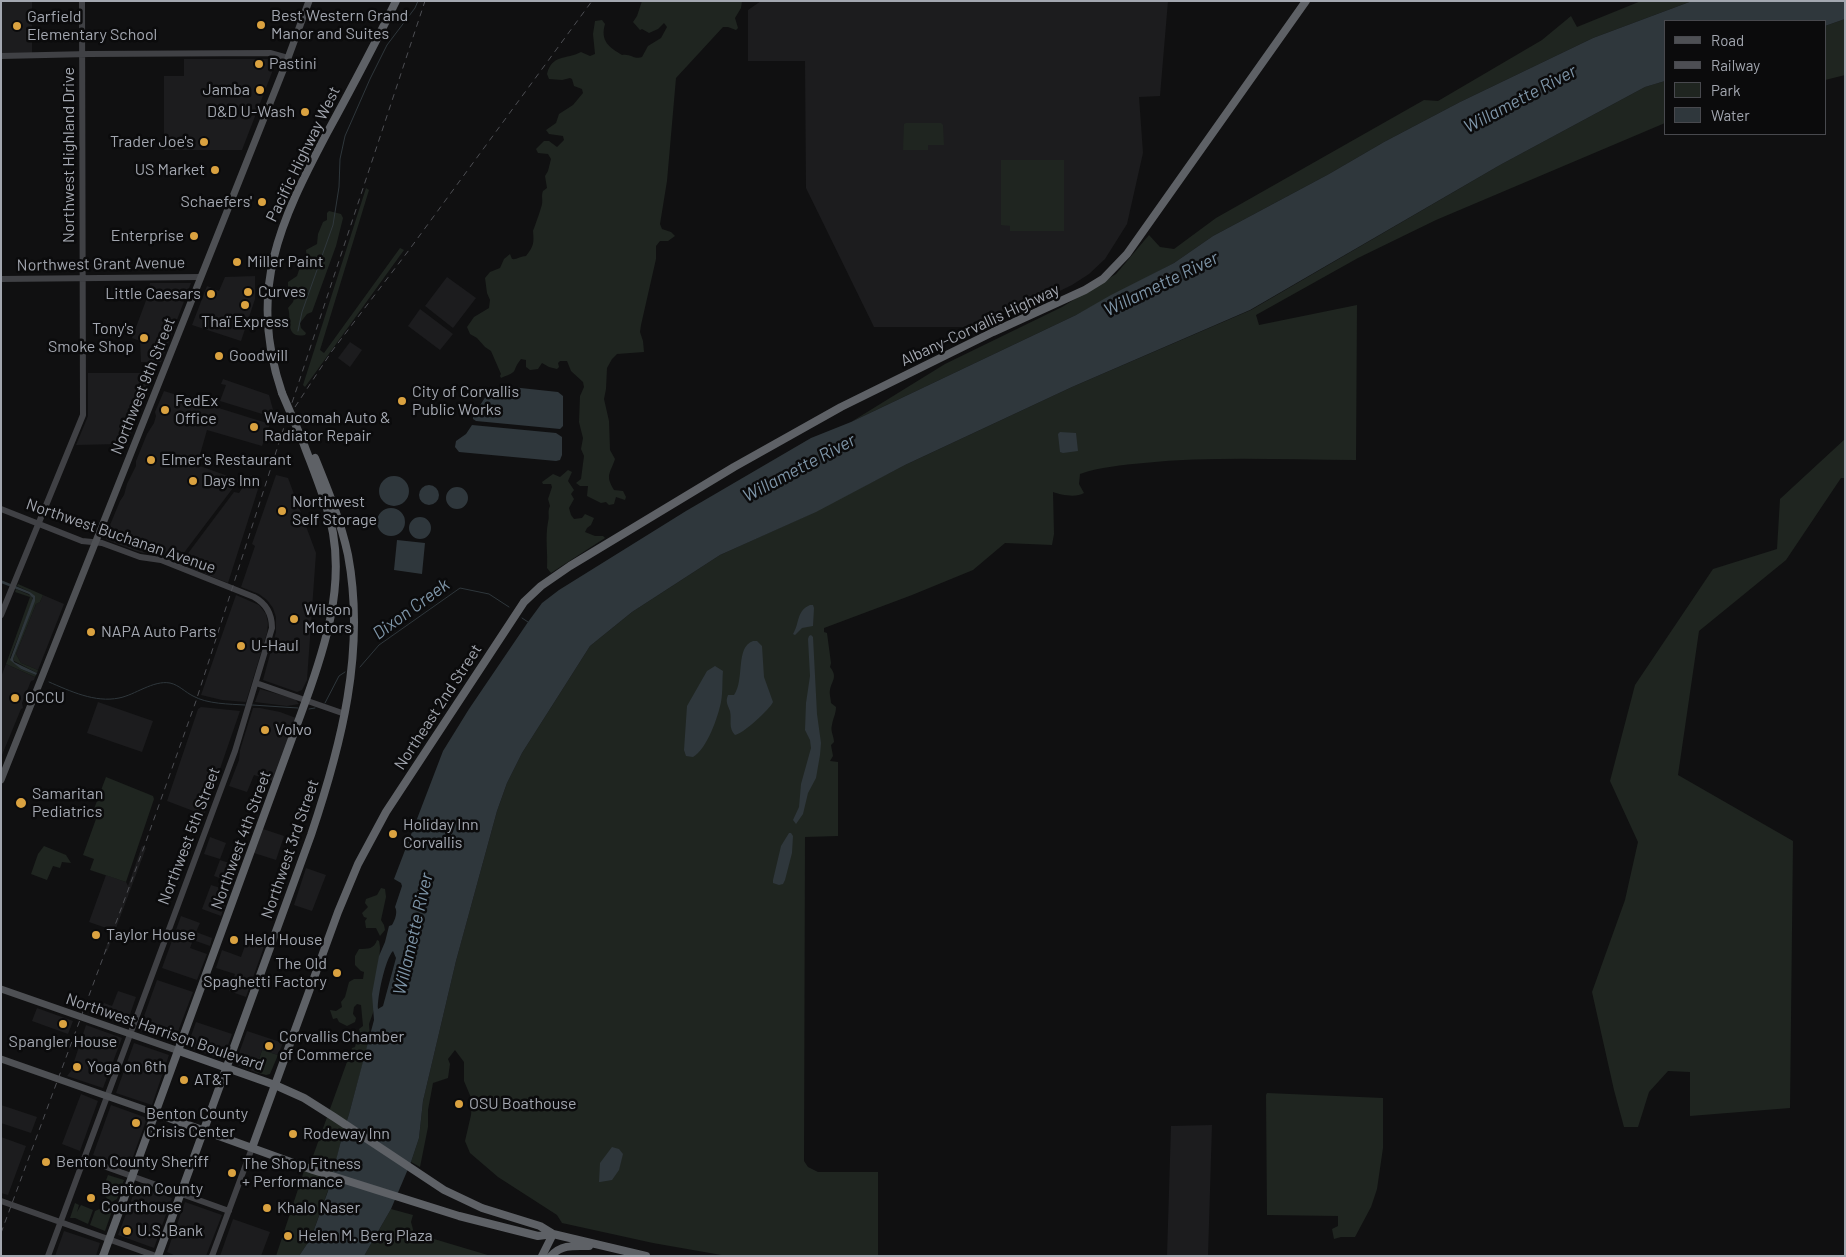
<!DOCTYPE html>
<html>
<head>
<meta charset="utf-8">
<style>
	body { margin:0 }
	#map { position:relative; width:1846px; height:1257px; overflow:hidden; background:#101011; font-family:Barlow,sans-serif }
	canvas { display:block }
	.frame { position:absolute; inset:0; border:2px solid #a3a7b0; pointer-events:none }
	.legend { position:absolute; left:1664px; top:20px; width:162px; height:115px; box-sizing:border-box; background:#0b0b0c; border:1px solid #48494e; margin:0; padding:6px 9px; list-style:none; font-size:15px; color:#a3a7b0 }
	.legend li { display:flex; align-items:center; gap:10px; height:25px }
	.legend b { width:25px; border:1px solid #48494e }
</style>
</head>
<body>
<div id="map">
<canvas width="1846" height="1257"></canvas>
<div class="frame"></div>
<ul class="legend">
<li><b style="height:6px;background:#4e5054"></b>Road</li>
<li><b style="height:6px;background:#4d4e53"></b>Railway</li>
<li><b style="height:14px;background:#1f2520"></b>Park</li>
<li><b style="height:14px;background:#2f373c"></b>Water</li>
</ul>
</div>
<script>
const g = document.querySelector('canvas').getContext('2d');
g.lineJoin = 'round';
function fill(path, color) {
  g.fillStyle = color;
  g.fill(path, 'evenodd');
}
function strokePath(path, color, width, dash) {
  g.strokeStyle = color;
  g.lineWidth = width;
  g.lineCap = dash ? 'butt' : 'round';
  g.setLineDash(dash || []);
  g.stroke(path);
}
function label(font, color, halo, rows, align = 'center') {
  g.font = font + ' Barlow,sans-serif';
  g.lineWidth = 5;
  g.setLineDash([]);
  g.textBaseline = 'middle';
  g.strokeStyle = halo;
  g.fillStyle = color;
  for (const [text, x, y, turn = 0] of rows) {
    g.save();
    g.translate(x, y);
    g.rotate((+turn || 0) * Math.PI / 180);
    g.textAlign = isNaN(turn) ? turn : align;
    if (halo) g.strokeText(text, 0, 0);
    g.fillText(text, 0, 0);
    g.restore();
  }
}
fill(new Path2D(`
	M1,1H32V53L1,54Z
	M761,1H1168L1160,96L1139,97L1143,153L1127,224L1105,259L1089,274L1072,285L1039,301L1033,298L970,327H874L806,188L805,61H748V10Z
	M184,59H271L276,62L242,150H164V76H184Z
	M255,276V299L241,341L192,325L207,286L219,291L225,277Z
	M447,277L476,298L453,328L425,306Z
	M150,283H191L161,362H141L140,341L132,338L148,295Z
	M420,309L453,334L440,350L408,326Z
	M350,342L362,350L350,367L338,358Z
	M88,373H153L134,422L127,446L119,444L76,445L88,416Z
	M223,379L269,395L275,417H272L220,401L226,385L221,384Z
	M164,391L270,424L262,446L207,430L197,465L239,480L177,562L155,552L143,553L136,551L107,540L105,537L120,501L124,495L127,484L136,466V461L147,434L154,423L156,416L155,412Z
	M251,475L260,481V483L228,583L180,564L234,492L239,493Z
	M276,475L288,478L316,553L307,680L302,690L297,692L263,680L276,632V617L273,608L267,600L259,594L241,587L255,546L252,544Z
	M43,595L64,604L38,670L21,663L16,654L36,604L40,602Z
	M236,595L259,605L266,614L268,623L267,633L246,702L222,700L201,695Z
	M6,664L35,677L34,680L31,681L22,703L23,708L21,709L2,755L1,677Z
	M260,689L295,699L299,704L287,706L255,702Z
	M98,702L153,721L142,752L87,733Z
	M201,707L240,711L204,815L167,801L198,709Z
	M253,708H260L280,712L296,718L273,781L254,775L247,792L229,786L239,760L240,750Z
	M263,829L284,836L276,860L254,853Z
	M210,837L226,843L220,859L204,854Z
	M142,846L146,848L107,952L105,950L112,930L89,922L106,875L126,882L128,886Z
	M220,860L239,866L233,883L214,876Z
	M306,868L326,875L312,911L294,905Z
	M211,885L230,891L221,916L202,909Z
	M181,916L200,923L196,932L212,938L210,946L193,940L190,948L207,954L197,980L162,968Z
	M247,940L264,947L246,997L229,991L235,974L216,968L222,950L241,957Z
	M157,980L193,992L174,1042L139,1030Z
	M118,991L136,997L126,1026L99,1016L104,1003L112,1006Z
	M37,1008L73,1021L68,1034L32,1021Z
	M196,1022L232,1034L223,1060L187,1047Z
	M86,1025L122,1038L103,1088L67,1076L71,1071Z
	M247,1031L283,1043L278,1055L262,1050L255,1072L235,1064Z
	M134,1043L169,1055L152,1105L116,1093Z
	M81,1094L98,1101L80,1151L62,1144Z
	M1,1105L37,1117L31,1133L1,1123Z
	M111,1105L147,1118L129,1168L93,1155Z
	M1212,1125L1208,1256H1167L1171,1126Z
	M1,1137L26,1146L8,1195L1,1193Z
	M137,1185L172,1198L154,1248L118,1235Z
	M185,1202L222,1215L206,1256H176L167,1252Z
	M233,1219L270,1232L261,1256H220Z
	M64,1231L100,1243L96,1256H55Z`), '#1c1c1e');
fill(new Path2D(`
	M642,1H742L741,8L735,18L738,28L736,30L728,27H723L676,78L667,181L660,224L662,229L671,232L675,236L668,241H660L656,246V259L641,325L640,332L643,341L644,352L617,354L612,359L607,368L606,389L604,399L609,421L610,450L615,459C610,474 605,475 614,490L623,491L626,497L625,500L616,497L614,504L609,505L606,502L601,503L587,496L588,486H580L576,483L581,479L584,456L581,449L583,438L579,422L580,396L584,387L583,382L571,371L567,361H560L558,363L559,367L557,369L549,367L542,363L538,369L530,370L526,367V360L521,359C510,373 521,370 501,378L500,376L501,374L491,351L485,347L477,338L470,334L467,327L474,317L489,308L490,300L487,293L485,278L490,272L500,268L504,259L510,254L512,259C516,260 521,256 526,256C534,246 534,243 533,231C534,229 542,206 542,204C543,199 541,196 543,191L547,188L545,176L548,171L551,159L548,154L538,153L536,149L544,141H549L557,147L564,140L563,136L549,134L546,130L556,123L559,114L573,105L583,93L582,89L574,86L572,79L570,78L562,80L549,79L547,74C552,54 566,60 581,52L590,56L595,54L593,34L595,21L602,20L605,24C600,41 609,47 622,55C630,53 635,60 642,57L648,46L661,38L667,27L664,23L658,29L649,33L642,29L640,30L633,22L637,16Z
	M1641,1H1692L1593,38L1460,102L1384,142L1329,174L1213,236L1174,263L1076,315L851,422L945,364L1062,307L1116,274L1149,235L1160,247L1174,249L1216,218L1424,100L1438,101L1542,40L1571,16L1577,27Z
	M1845,19V75L1825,80V26Z
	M1665,81V123L1436,220L1358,258L1256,315L1259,325L1357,305L1356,460C1285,460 1214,456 1144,463C1122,465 1100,467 1080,474L1079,484L1084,493C1076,498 1061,495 1053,492L1054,534L1052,545L1005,543L973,570L912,595L824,628V632L827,633L831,663L830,667C838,677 832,680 830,690C829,693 831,699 831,703L836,707C836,714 833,718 832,725C830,731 834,736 834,742L831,745L833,756L830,761L838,762V836L805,837L804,1161L808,1167L818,1172H878V1256H727L653,1243L562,1223L557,1215L498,1177L470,1153L465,1141L471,1115L472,1100L464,1081V1062L455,1050L448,1059L450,1064L448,1078L433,1083L428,1110V1127L420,1167L411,1162L419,1138L423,1101L456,961L497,811L507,783L522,753L590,646L632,612L720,555L806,516L905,465L1072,387L1251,310L1500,165L1645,87Z
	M906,123H941L943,125L944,145H928V150H903L904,124Z
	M1001,160H1064V231H1010V226L1001,225Z
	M366,188L369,190L320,350L324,353L400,248L404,250L305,387L303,385Z
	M329,211L341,214L343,218L336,246L312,312L307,314L300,323L301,328L306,333L305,335C284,339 292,318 288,308L293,302L296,292L288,289V282L297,276L300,267L307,260L306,250L317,244L318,234L323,222L327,220V213Z
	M1845,439V478H1841L1786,560L1699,631L1678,775L1793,841L1790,1108L1690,1116V1072L1668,1071L1649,1092L1638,1127H1624L1614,1090L1592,992L1625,900L1638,842L1610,781L1635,685L1713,569L1777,549L1780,499Z
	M568,470L572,472L568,481L574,490L571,494L574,499L569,508L571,515L574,519L582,518L585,514L594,518L591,525L587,528L585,532L595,536H603L605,538L551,573L547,568C548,553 545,538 548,522C550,516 547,512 550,506L548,499L552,487L551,484H543L542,482L553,474L560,477Z
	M18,584L43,595L40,602L36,604L16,654L21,663L38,670L37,673L14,661L13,659L35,598L30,592L17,586Z
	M16,589L32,596L33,600L10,658L21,669L36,675L35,677L6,664L30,597L15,592Z
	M106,777L153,796L154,799L126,882L90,870L94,859L83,855L96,819L91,817Z
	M44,846L66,855L71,863L62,862L60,868L53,866L47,880L31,874L38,854Z
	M381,888L385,889L386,897L381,920L384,925L385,930L380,936L376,928H366L365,921L367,918L364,917L362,913L368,907L365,903L366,899L377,895Z
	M377,940L379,941L380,947L377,1007L374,1010L369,1024L370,1037L349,1114L343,1133L331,1182L311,1238L299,1256H276L305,1168L313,1156L352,1048L355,1047L358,1036H361L359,1029L363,1026L361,1005L357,1004L354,1007L353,1014L356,1018L355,1022L347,1026L339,1022L337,1018L333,1019L330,1010L336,1011L342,1007L341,1002L345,997L349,982L354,979H363L364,972L361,971L355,965V956L359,949C368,949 374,949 377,940Z
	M262,1050L278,1055L270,1074L266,1075L255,1072Z
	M1267,1093L1383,1098V1148L1377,1189L1371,1207L1355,1237H1341L1334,1239L1332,1229L1338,1226V1216L1267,1215L1266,1095Z
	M108,1175L124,1180L117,1199L110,1203L102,1191Z
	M75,1203L79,1205L77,1212L81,1205L93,1210L88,1224L75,1218H70Z
	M106,1206L108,1207L111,1214L105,1231L90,1225L95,1211Z
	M391,1209L413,1215L411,1222L414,1233L491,1256H364Z`), '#1f2520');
fill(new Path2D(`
	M1692,1H1845V19L1825,26V21H1665V81L1645,87L1500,165L1250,310L1072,387L905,465L816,512L720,555L632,612L590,646L522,753L507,783L497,811L456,961L423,1101L419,1138L411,1162L391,1209L364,1256H299L311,1238L328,1191L343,1133L349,1114L374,1020L372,994L376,972L379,956L385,942L389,926L392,925C395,920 398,912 395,907L402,886L401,883L394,879L443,751L469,709L528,622L542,603L559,590L686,511L811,438L851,422L1076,315L1111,295L1174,263L1213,236L1329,174L1384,142L1460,102L1593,38ZM393,951L396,958L383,1006L378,1009C377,999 385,959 393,951Z
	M502,386L558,392L563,396V426L560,429L476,421L473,419V416L490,390Z
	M472,425L556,433L562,437V455L560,460L556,461L459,452L455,447L456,441L466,434Z
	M1060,432L1076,433L1078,451L1063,453L1060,452L1058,434Z
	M379 491a15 15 0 1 1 30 0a15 15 0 1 1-30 0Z
	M419 495a10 10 0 1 1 20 0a10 10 0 1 1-20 0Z
	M446 498a11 11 0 1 1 22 0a11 11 0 1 1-22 0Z
	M377 522a14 14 0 1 1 28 0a14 14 0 1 1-28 0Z
	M409 528a11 11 0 1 1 22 0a11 11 0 1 1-22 0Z
	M397,540L425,543L422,574L394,570Z
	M1,580L30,592L35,596V601L13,659L14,662L37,673L36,675L21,669L10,660L33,598L29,594L1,583Z
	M810,605H813L814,608L813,626L802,628L795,635L793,634C800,623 796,611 810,605Z
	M811,635L813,637L817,714L821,743L820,755L816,778L808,793L803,814L796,824L793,820L799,807L801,784L811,748L810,740L805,730L806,703L810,676L808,639L809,636Z
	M753,641H757L762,646L764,677L773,702C770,709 743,734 735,735C728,728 732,720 730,711C728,705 725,702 728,695H734C745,680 735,647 753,641Z
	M715,666L723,671C722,681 723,692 721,702C718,717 707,749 693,757L686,756L684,750L687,706L707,671Z
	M789,833H791L793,836L792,853L785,880L783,884L779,885L773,883V880L781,846Z
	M612,1147L619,1149L623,1154L619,1170L612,1180L600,1182H599L600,1163Z`), '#2f373c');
strokePath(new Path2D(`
	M298,331L302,312L333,225L339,187L340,159L345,136L370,79L387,45L415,8L418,1
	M522,618L528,622
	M360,667L379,645L460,588L489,594L509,607
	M49,682C70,691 95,703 119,698C135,695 153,680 170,683C179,685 185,692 193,696C207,704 229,704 245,705
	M325,703L339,676L345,672
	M252,705L298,708
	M309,709L315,708`), '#2f373c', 1);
strokePath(new Path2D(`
	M1,56L89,54L270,53L288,58
	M1,279L201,277
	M1,509L82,541L102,543L140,557L161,560L254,597C267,604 272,614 272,628L235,751L48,1256
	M1,615L83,415L82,1
	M256,683L345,714
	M84,1159L229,1211
	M1,1201L156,1256
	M212,1256L252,1148`), '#404145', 6);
strokePath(new Path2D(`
	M1,780L288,58L309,1
	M1,989L179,1051
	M1,1059L155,1113`), '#4e5054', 7);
strokePath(new Path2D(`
	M282,393C247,290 280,222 327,133C351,89 374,46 396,1
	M179,1051L275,1085L304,1098L334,1117L444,1190L482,1208L540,1226L553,1234L646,1256
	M155,1113L313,1170L459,1216L538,1236L553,1234
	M252,1148L338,912L358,864L386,812L524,602L541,586L570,566L734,467L841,407L993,332L1085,290L1103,279L1127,254L1306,1
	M103,1256L306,700C325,647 343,590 333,533C327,502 314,472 303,442
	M158,1256L311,835C341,746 366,651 348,555C341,522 328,490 315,458
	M542,1256L553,1234
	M551,1256C562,1244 575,1246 589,1246`), '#5e6166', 8);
strokePath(new Path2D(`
	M295,407L332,351L409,250L592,1
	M1,1233L144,847L196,701L284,427L425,1`), '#4d4e53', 1, [6, 5]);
strokePath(new Path2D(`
	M282,393L303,442`), '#5e6166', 8);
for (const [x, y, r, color] of [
	[261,25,5,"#daa240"],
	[17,26,5,"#daa240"],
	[259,64,5,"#daa240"],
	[260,90,5,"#daa240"],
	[305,112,5,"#daa240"],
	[204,142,5,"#daa240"],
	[215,170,5,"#daa240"],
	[262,202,5,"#daa240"],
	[194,236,5,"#daa240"],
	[237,262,5,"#daa240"],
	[248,292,5,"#daa240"],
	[211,294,5,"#daa240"],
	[245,305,5,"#daa240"],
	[144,338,5,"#daa240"],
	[219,356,5,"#daa240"],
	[402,401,5,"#daa240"],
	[165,410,5,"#daa240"],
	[254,427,5,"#daa240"],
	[151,460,5,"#daa240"],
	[193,481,5,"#daa240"],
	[282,511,5,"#daa240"],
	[294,619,5,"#daa240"],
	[91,632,5,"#daa240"],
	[241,646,5,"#daa240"],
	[15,698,5,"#daa240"],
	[265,730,5,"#daa240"],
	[21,803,6,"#daa240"],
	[393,834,5,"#daa240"],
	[96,935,5,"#daa240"],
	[234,940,5,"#daa240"],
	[337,973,5,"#daa240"],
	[63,1024,5,"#daa240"],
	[269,1046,5,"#daa240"],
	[77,1067,5,"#daa240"],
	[184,1080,5,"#daa240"],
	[459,1104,5,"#daa240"],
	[136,1123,5,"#daa240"],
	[293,1134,5,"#daa240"],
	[46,1162,5,"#daa240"],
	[232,1173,5,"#daa240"],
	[91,1198,5,"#daa240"],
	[267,1208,5,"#daa240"],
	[127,1231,5,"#daa240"],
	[288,1236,5,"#daa240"]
]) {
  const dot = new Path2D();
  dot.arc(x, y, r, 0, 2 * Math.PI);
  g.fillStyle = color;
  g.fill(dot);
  strokePath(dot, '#0b0b0c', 2);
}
label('16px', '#a3a7b0', '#0b0b0c', [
	["Best Western Grand",271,16],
	["Manor and Suites",271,34],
	["Garfield",27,17],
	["Elementary School",27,35],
	["Pastini",269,64],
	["Jamba",250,90,"right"],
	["D&D U-Wash",295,112,"right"],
	["Trader Joe's",194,142,"right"],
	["US Market",205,170,"right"],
	["Schaefers'",252,202,"right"],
	["Enterprise",184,236,"right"],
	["Miller Paint",247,262],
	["Curves",258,292],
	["Little Caesars",201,294,"right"],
	["Thaï Express",245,322,"center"],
	["Tony's",134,329,"right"],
	["Smoke Shop",134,347,"right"],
	["Goodwill",229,356],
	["City of Corvallis",412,392],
	["Public Works",412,410],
	["FedEx",175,401],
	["Office",175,419],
	["Waucomah Auto &",264,418],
	["Radiator Repair",264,436],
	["Elmer's Restaurant",161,460],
	["Days Inn",203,481],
	["Northwest",292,502],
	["Self Storage",292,520],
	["Wilson",304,610],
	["Motors",304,628],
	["NAPA Auto Parts",101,632],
	["U-Haul",251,646],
	["OCCU",25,698],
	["Volvo",275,730],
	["Samaritan",32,794],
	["Pediatrics",32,812],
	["Holiday Inn",403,825],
	["Corvallis",403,843],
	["Taylor House",106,935],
	["Held House",244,940],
	["The Old",327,964,"right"],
	["Spaghetti Factory",327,982,"right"],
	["Corvallis Chamber",279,1037],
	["of Commerce",279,1055],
	["Spangler House",63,1042,"center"],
	["Yoga on 6th",87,1067],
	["AT&T",194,1080],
	["OSU Boathouse",469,1104],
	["Benton County",146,1114],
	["Crisis Center",146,1132],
	["Rodeway Inn",303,1134],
	["Benton County Sheriff",56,1162],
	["The Shop Fitness",242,1164],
	["+ Performance",242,1182],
	["Benton County",101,1189],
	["Courthouse",101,1207],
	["Khalo Naser",277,1208],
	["U.S. Bank",137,1231],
	["Helen M. Berg Plaza",298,1236]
], 'left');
label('16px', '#a3a7b0', '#0b0b0c', [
	["Pacific Highway West",303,154,-64],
	["Northwest Highland Drive",69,155,-90],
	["Northwest Grant Avenue",101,264,-1],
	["Albany-Corvallis Highway",980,325,-25],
	["Northwest 9th Street",143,386,-68],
	["Northwest Buchanan Avenue",121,536,19],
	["Northeast 2nd Street",438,707,-57],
	["Northwest 5th Street",189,836,-69],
	["Northwest 4th Street",241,840,-70],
	["Northwest 3rd Street",290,849,-71],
	["Northwest Harrison Boulevard",165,1032,19]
]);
label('italic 18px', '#7e95a8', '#0b0b0c', [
	["Willamette River",1520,99,-28],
	["Willamette River",1161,284,-26],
	["Willamette River",799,468,-28],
	["Dixon Creek",411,609,-36],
	["Willamette River",413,934,-77]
]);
</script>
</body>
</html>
